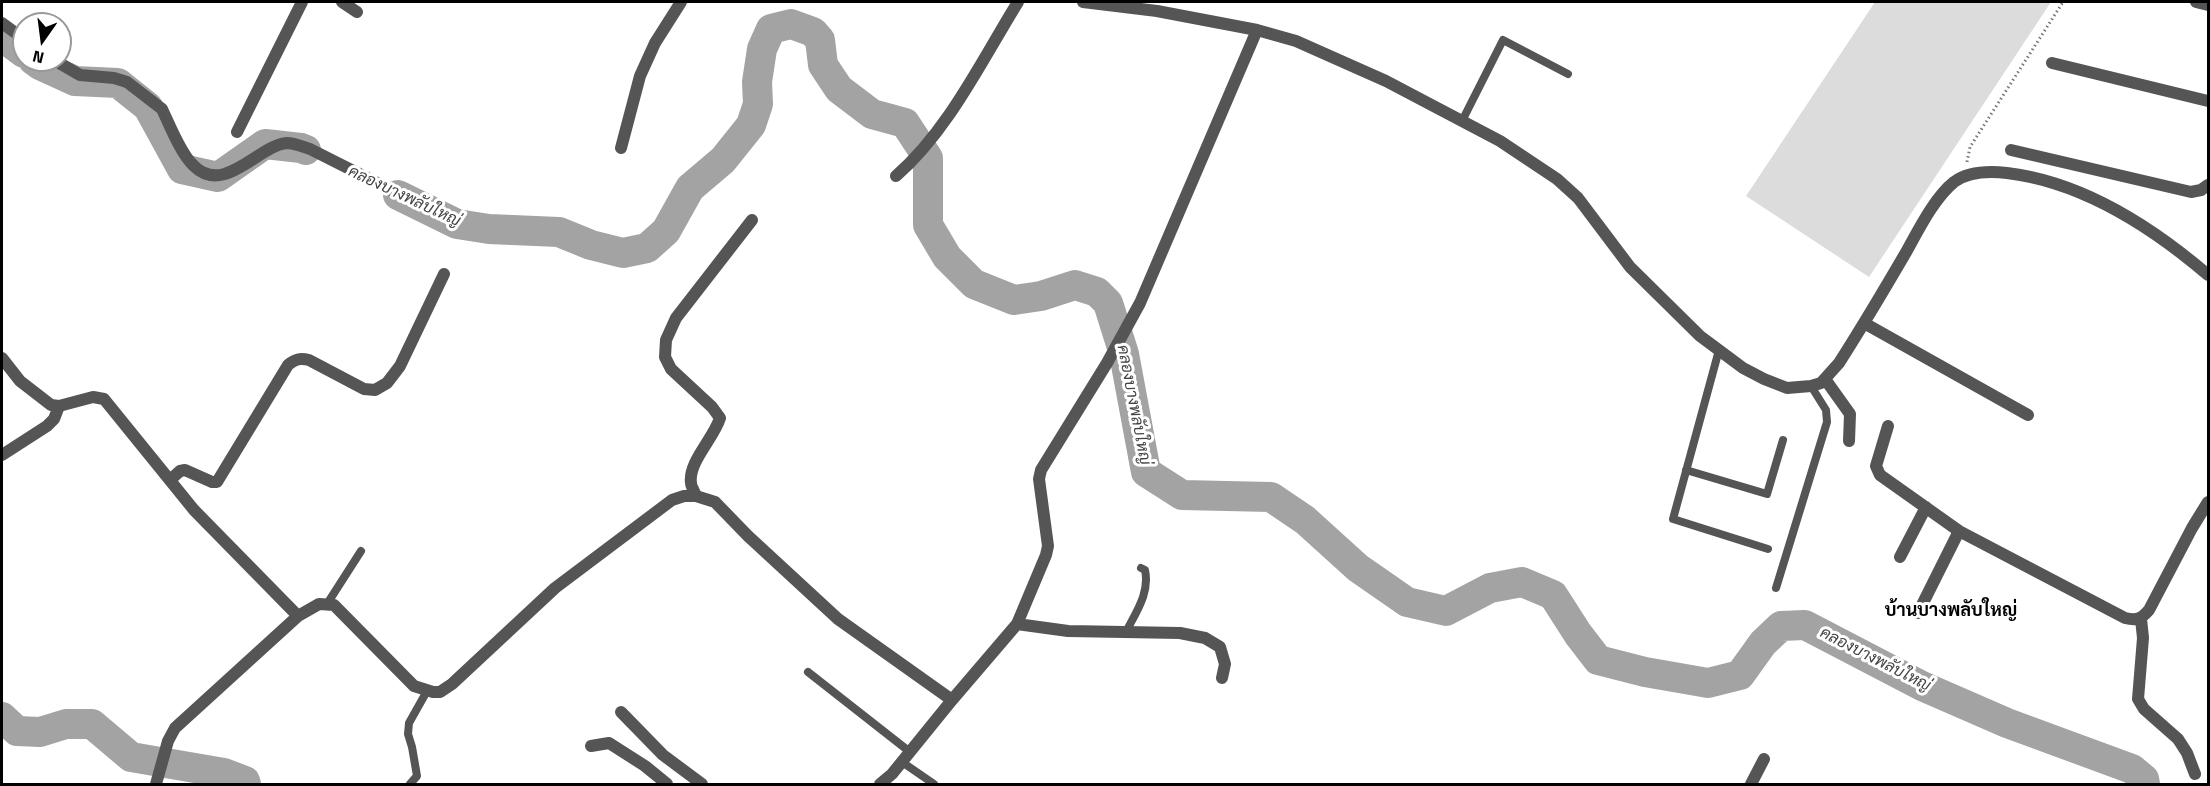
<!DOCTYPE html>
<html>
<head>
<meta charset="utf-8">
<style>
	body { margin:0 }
	#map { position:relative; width:2210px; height:786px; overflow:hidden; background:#fff; font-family:"Titillium Web",sans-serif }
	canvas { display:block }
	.frame { position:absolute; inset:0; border:3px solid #000; pointer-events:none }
	.north { position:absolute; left:12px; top:12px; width:60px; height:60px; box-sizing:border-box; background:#fff; border:2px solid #999; border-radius:50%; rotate:194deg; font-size:16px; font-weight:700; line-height:24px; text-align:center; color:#000 }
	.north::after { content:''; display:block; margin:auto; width:21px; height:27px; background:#000; clip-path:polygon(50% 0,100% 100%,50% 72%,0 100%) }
</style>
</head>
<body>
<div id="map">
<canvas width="2210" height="786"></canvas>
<div class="frame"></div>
<div class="north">N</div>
</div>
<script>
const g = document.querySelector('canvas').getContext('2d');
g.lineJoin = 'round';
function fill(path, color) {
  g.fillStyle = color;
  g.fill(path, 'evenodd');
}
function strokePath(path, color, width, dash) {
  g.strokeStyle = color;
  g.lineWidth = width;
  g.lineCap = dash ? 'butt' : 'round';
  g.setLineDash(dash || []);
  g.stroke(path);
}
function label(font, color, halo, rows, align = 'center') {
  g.font = font + ' "Titillium Web",Sarabun,sans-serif';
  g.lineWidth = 6;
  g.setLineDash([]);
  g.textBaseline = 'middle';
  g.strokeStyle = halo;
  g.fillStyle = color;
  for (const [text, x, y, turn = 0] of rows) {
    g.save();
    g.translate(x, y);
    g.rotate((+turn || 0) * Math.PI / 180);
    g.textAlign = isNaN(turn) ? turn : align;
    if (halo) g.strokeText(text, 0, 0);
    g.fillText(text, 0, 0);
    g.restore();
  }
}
fill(new Path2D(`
	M1875,2H2051L1869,277L1746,196Z`), '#dcdcdc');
strokePath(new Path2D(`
	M2,37L24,53
	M33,60L40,65L75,81L118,83L148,107L182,169L218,177L265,144L301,148L306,150
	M398,195L457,224L489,229L559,232L591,245L623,253L647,248L666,231L690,188L723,160L751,125L758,104L757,82L762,49L771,29L791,24L813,32L820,40L823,65L839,89L872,114L905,123L928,158V225L947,257L974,284L1014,300L1041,296L1075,285L1097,292L1108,303L1124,354L1146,472L1182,495L1271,497L1305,520L1358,568L1407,602L1446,611L1490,588L1522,582L1553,595L1578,634L1598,660L1645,672L1708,683L1740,675L1763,643L1781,626L1805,625L1922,686L2007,723L2132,769L2144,779L2145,784
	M2,717L17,731L40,732L66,724H92L131,757L224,773L245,781L246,784`), '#a3a3a3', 30);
strokePath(new Path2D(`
	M1967,162L1970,147L2063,2`), '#777', 3, [1.5, 3]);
strokePath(new Path2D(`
	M1462,121L1503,40L1568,74
	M1719,350L1673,519L1768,549
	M1686,470L1767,494L1783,440
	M1776,588L1827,422L1826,410L1811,386
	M327,604L361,551
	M1126,632C1136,612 1150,593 1145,570L1141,568
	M808,672L910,752
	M902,762L934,784
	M410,784L417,776L412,747L408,734L409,723L427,691`), '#555', 8);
strokePath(new Path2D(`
	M342,2L357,12
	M1083,2L1157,11L1257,30L1296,41L1386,81L1500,141L1557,179L1578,198L1630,267L1700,336L1743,368L1764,379L1787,388L1811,386L1821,383L1839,363C1862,327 1884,290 1905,254C1918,231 1934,198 1954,182C1969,171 1989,171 2007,173C2083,182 2152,227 2208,275
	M2196,2L2208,5
	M2,23L24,39
	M54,60L80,75L114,78L127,82L162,109C170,126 181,154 194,166C224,196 259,145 287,143C295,143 303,147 310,149L429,209
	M2052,63L2208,101
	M237,132L302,2
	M621,148L640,76L655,43L681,2
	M2011,150L2191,192L2201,190L2208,185
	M896,176C948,131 982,60 1018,2
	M1864,323L2028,415
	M2,358L20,381L51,405L59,406L93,397L104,399L194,510L298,616
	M1825,379L1850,414L1849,441
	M1888,426L1876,466L1880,475L1959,531L2125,618C2137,621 2141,619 2149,610L2192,528L2208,502
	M2,455L47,426L54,419L59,406
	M170,480L180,471L185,470L212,482H217L288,365C295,359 300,358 309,360L364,389L375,390L387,383L400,366L444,274
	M696,496C695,492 691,487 691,483C688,462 714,438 720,418L712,407L671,369L665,357L666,340L676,318L752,220
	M1900,557L1926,507
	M1918,613L1959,531
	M2141,619L2143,638L2138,699L2144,709L2178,739L2187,753L2195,774
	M1017,624L1068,631L1180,633L1205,638L1220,647L1225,664L1222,678
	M621,712L663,755L702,784
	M591,746L609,743L645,766L667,784
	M156,784L168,741L175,728L298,616L319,604L334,605L414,686L433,692H440L452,684L555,588L672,500L684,496H696L715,502L748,536L838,619L952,700
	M880,784L892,774L952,700L1017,624L1046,555L1048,546L1039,479L1041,470L1107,363L1140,303L1257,30
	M1751,784L1764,759`), '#555', 12);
label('italic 16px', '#444', '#fff', [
	["คลองบางพลับใหญ่",404,197,25],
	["คลองบางพลับใหญ่",1133,405,79],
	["คลองบางพลับใหญ่",1875,660,27]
]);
label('bold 18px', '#000', '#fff', [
	["บ้านบางพลับใหญ่",1951,612]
]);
</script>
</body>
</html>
